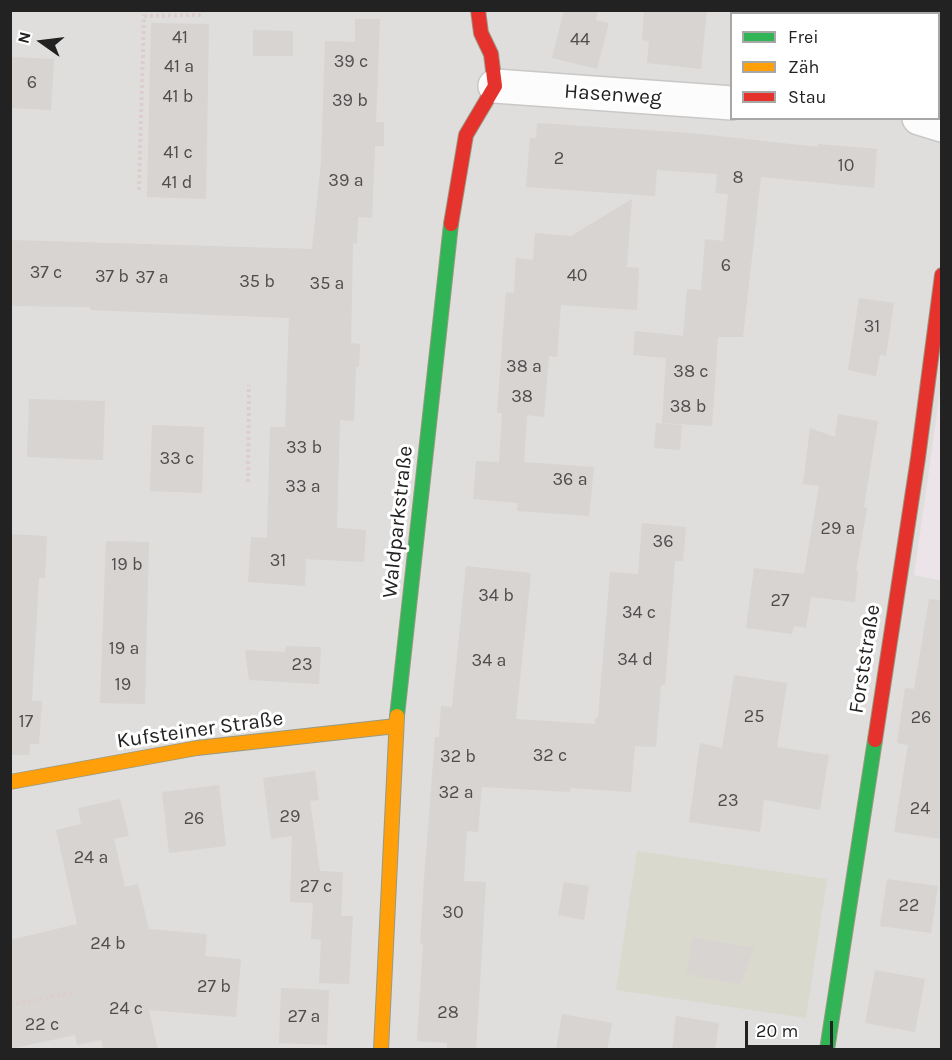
<!DOCTYPE html>
<html>
<head>
<meta charset="utf-8">
<style>
	body { margin:0 }
	#map { position:relative; width:952px; height:1060px; overflow:hidden; background:#f0eeeb; font-family:Karla,sans-serif }
	canvas { display:block }
	.frame { position:absolute; inset:0; border:12px solid #222; pointer-events:none }
	.legend { position:absolute; left:730px; top:12px; width:210px; height:108px; box-sizing:border-box; background:#fff; border:2px solid #a7a7a7; margin:0; padding:8px 10px; list-style:none; font-size:18px; color:#222 }
	.legend li { display:flex; align-items:center; gap:12px; height:30px }
	.legend b { width:30px; border:2px solid #a7a7a7 }
	.north { position:absolute; left:12px; top:12px; width:60px; height:60px; -webkit-text-stroke:4px #fff; paint-order:stroke; rotate:284deg; font-size:16px; font-weight:700; line-height:24px; text-align:center; color:#222 }
	.north::after { content:''; display:block; margin:auto; width:21px; height:27px; background:#222; clip-path:polygon(50% 0,100% 100%,50% 72%,0 100%) }
	.scale { position:absolute; left:745px; top:1021px; width:88px; height:27px; box-sizing:border-box; border:3px solid #222; border-top:0; padding-left:8px; font-size:18px; line-height:21px; white-space:nowrap; color:#222; -webkit-text-stroke:4px #fff; paint-order:stroke }
</style>
</head>
<body>
<div id="map">
<canvas width="952" height="1060"></canvas>
<div class="frame"></div>
<ul class="legend">
<li><b style="height:8px;background:#30b455"></b>Frei</li>
<li><b style="height:8px;background:#ff9f0a"></b>Zäh</li>
<li><b style="height:8px;background:#e5322d"></b>Stau</li>
</ul>
<div class="north">N</div>
<div class="scale">20 m</div>
</div>
<script>
const g = document.querySelector('canvas').getContext('2d');
g.lineJoin = 'round';
function fill(path, color) {
  g.fillStyle = color;
  g.fill(path, 'evenodd');
}
function strokePath(path, color, width, dash) {
  g.strokeStyle = color;
  g.lineWidth = width;
  g.lineCap = dash ? 'butt' : 'round';
  g.setLineDash(dash || []);
  g.stroke(path);
}
function label(font, color, halo, rows, align = 'center') {
  g.font = font + ' Karla,sans-serif';
  g.lineWidth = 6;
  g.setLineDash([]);
  g.textBaseline = 'middle';
  g.strokeStyle = halo;
  g.fillStyle = color;
  for (const [text, x, y, turn = 0] of rows) {
    g.save();
    g.translate(x, y);
    g.rotate((+turn || 0) * Math.PI / 180);
    g.textAlign = isNaN(turn) ? turn : align;
    if (halo) g.strokeText(text, 0, 0);
    g.fillText(text, 0, 0);
    g.restore();
  }
}
fill(new Path2D(`
	M10,11H941L942,386L915,575L941,580V1049H11ZM732,14H938V118H732Z`), '#dfdedc');
fill(new Path2D(`
	M941,386V580L914,575Z`), '#ede4e9');
fill(new Path2D(`
	M637,851L827,879L806,1018L616,990Z`), '#d9d9cd');
fill(new Path2D(`
	M564,10H598L596,20L609,23L597,69L552,58Z
	M644,10H707L701,69L647,63L649,41L642,40Z
	M355,19H380L376,122H384V146H375L372,218L358,217L357,244L353,243L351,343L360,344L359,367H356L354,421L340,420L337,528L366,530L364,562L306,559L305,586L248,582L251,537L267,538L270,427H285L289,318L90,310V307L10,306V240L312,249L321,162L325,41L355,42Z
	M151,23L209,24L206,199L147,197Z
	M253,30L293,31V56H253Z
	M10,57L54,59L51,110L10,108Z
	M537,123L691,133L818,147V144L877,149L874,188L761,177L743,337H718L712,426L662,423L666,358L633,355L635,331L683,336L687,289L701,290L705,239L723,241L728,194L715,193L717,174L657,170L655,196L526,187L530,138H536Z
	M632,199L627,267L639,268L637,310L561,305L557,357L549,356L544,417L527,415L524,462L594,467L589,516L517,511L518,503L473,499L476,461L499,462L502,413H497L506,292L514,293L516,258L533,260L535,233L571,236Z
	M859,298L894,303L886,356L880,355L876,376L848,370Z
	M29,399L105,401L103,460L27,457Z
	M838,414L878,421L864,507L867,508L856,571H858L855,602L811,597L806,628L794,626L792,634L746,628L754,568L804,574L819,486L803,484L810,428L835,437Z
	M656,423L682,425L680,450L654,448Z
	M152,425L204,427L202,493L150,491Z
	M642,523L686,527L683,561H675L665,685H661L656,747L635,746L631,792L571,788L570,792L482,787L478,832L467,831L464,881L486,882L476,1050H447V1043L417,1041L423,944H420L424,879L435,737H439L441,706L452,707L466,566L531,573L516,719L595,724V718H598L610,572L638,574Z
	M10,534L47,536L45,578H39L32,701H42L39,744H30L29,755H10Z
	M106,541L149,542L145,704L100,703Z
	M929,599L942,600V839L894,832L908,745L897,743L905,688L914,689Z
	M286,646L321,647L319,684L249,680L245,650L285,652Z
	M734,675L787,683L777,747L829,755L820,810L764,800L760,832L689,822L700,743L722,748Z
	M315,771L319,800L310,801L320,871L343,872L341,916H353L349,984L319,983L321,940L311,939L313,903L290,902L292,836L271,839L263,778Z
	M219,785L226,846L169,853L162,792Z
	M120,799L129,836L114,839L125,887L138,884L149,929L207,934L205,956L241,959L236,1017L149,1010L158,1050H104L101,1040L77,1045L75,1035L10,1049V940L77,924L56,830L81,824L78,808Z
	M887,879L938,886L931,933L880,926Z
	M564,882L589,886L584,920L558,915Z
	M693,937L754,948L741,985L686,974Z
	M875,970L925,979L915,1032L865,1023Z
	M281,988L329,990L327,1045L279,1043Z
	M562,1014L612,1023L607,1050H556Z
	M676,1016L719,1023L715,1050H672Z`), '#d7d4d2');
const street = new Path2D(`
	M495,86L732,103
	M919,118L942,125`);
const fast = new Path2D(`
	M397,716L451,224
	M827,1050L875,740`);
const slow = new Path2D(`
	M10,782L197,748L396,726
	M381,1050L397,716`);
const jam = new Path2D(`
	M451,224L466,135L495,86L491,54L481,33L478,10
	M875,740L918,458L942,275`);
strokePath(street, '#c9c8c7', 36);
strokePath(fast, '#999a82', 16);
strokePath(slow, '#999a82', 16);
strokePath(jam, '#999a82', 16);
strokePath(new Path2D(`
	M139,190L144,16L201,15L203,10
	M248,482L249,385
	M10,1005L75,992`), '#dccecd', 4, [3, 3]);
strokePath(street, '#fdfcfc', 33);
strokePath(fast, '#30b455', 14);
strokePath(slow, '#ff9f0a', 14);
strokePath(jam, '#e5322d', 14);
label('18px', '#4f4e4e', null, [
	["41",180,38],
	["44",580,40],
	["39 c",351,62],
	["41 a",179,67],
	["6",32,83],
	["41 b",178,97],
	["39 b",350,101],
	["41 c",178,153],
	["2",559,159],
	["10",846,166],
	["8",738,178],
	["39 a",346,181],
	["41 d",177,183],
	["6",726,266],
	["37 c",46,273],
	["40",577,276],
	["37 b",112,277],
	["37 a",152,278],
	["35 b",257,282],
	["35 a",327,284],
	["31",872,327],
	["38 a",524,367],
	["38 c",691,372],
	["38",522,397],
	["38 b",688,407],
	["33 b",304,448],
	["33 c",177,459],
	["36 a",570,480],
	["33 a",303,487],
	["29 a",838,529],
	["36",663,542],
	["31",278,561],
	["19 b",127,565],
	["34 b",496,596],
	["27",780,601],
	["34 c",639,613],
	["19 a",124,649],
	["34 d",635,660],
	["34 a",489,661],
	["23",302,665],
	["19",123,685],
	["25",754,717],
	["26",921,718],
	["17",26,722],
	["32 c",550,756],
	["32 b",458,757],
	["32 a",456,793],
	["23",728,801],
	["24",920,809],
	["29",290,817],
	["26",194,819],
	["24 a",91,858],
	["27 c",316,887],
	["22",909,906],
	["30",453,913],
	["24 b",108,944],
	["27 b",214,987],
	["24 c",126,1009],
	["28",448,1013],
	["27 a",304,1017],
	["22 c",42,1025]
]);
label('21px', '#222', '#fff', [
	["Hasenweg",613,95,4],
	["Waldparkstraße",398,522,-84],
	["Forststraße",865,659,-81],
	["Kufsteiner Straße",200,730,-8]
]);
</script>
</body>
</html>
